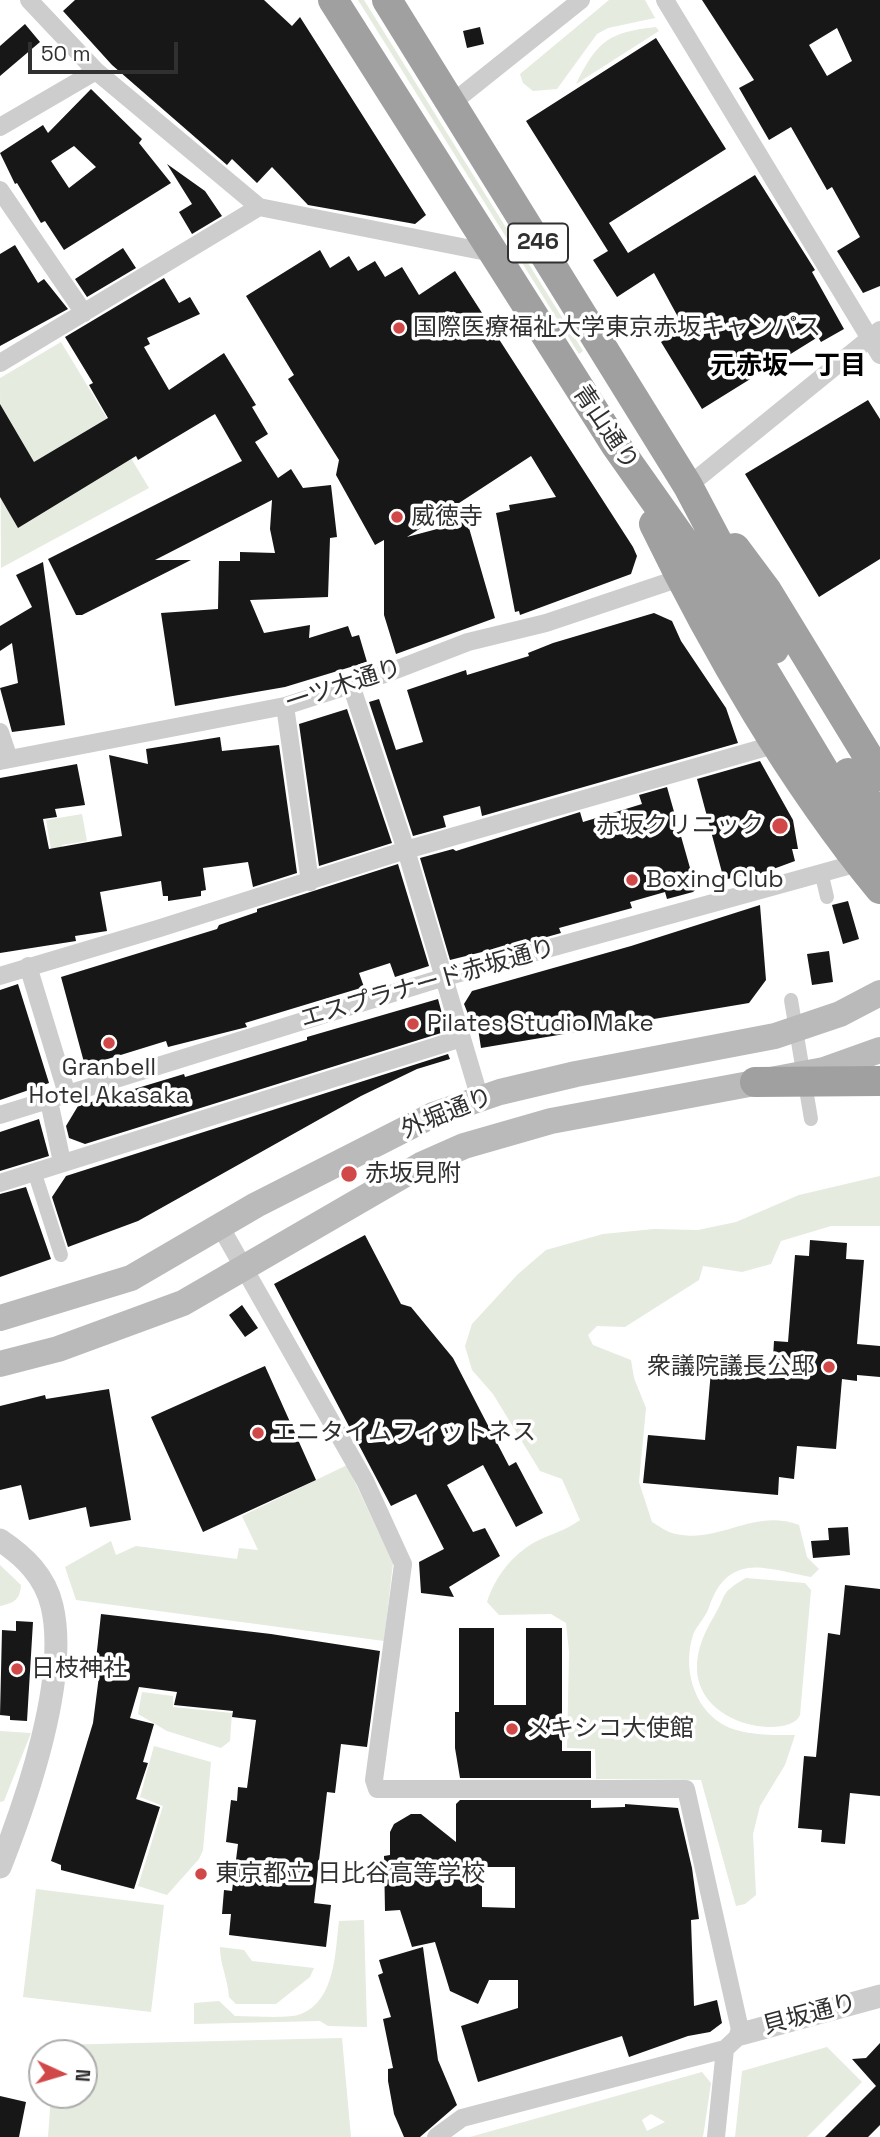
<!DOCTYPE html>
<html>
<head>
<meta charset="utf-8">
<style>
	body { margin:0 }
	#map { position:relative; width:880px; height:2137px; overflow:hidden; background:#fff; font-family:"Space Grotesk",sans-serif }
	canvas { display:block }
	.north { position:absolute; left:28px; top:2039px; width:70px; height:70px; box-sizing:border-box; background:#fff; border:2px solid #acacac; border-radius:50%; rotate:94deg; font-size:19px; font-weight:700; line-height:28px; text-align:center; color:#303030 }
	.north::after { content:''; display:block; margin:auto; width:24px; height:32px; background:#d04948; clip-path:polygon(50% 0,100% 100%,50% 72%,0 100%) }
	.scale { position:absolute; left:28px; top:42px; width:150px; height:32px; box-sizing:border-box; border:4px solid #303030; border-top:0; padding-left:9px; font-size:21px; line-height:24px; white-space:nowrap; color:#303030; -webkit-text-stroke:5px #fff; paint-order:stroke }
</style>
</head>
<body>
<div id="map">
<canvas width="880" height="2137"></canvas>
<div class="north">N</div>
<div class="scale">50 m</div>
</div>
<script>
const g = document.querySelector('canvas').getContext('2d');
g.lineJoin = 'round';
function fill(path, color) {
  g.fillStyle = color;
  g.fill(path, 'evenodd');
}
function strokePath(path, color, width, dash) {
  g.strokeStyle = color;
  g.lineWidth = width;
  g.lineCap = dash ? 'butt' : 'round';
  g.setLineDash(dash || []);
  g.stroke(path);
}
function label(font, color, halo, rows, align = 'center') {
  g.font = font + ' "Space Grotesk","Noto Sans JP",sans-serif';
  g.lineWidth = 7;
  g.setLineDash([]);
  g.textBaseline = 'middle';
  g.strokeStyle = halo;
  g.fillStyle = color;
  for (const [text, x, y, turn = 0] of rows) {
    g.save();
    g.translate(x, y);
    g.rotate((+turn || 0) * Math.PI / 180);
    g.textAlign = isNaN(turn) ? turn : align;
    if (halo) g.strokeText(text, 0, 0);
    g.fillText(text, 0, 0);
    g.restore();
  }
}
fill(new Path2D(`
	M358,0H364L583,351L579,354Z
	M609,0H645L655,18L608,28L597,34L557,89L533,91L523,83L520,74Z
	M656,27L659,31L576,84C597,41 609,32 656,27Z
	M61,342L149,488L1,568L0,378Z
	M82,814L87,841L62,845L64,858L53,860L46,820Z
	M880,1176V1226H831L781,1241L771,1264L742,1272L703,1266L699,1280L625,1327L597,1326L588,1335L593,1345L631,1360L634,1378L646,1408L639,1482L652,1522C659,1526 668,1533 676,1534C720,1544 753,1508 799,1525L807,1557L819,1569L811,1577C795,1574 763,1565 748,1568C725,1572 716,1588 709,1607C706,1617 697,1625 693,1635C683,1666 692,1706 722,1724C742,1736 773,1735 795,1735L785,1765L760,1806L753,1834L756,1895L745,1904L736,1906L701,1780L596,1779L595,1749L567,1748L569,1652L566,1623L551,1614L499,1615L487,1602C495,1577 512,1555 535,1542C550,1534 565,1531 580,1520L562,1479L540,1471L493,1394L472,1370L465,1346L472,1324L518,1274L546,1250L603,1234L654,1229L698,1230L736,1222L799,1195Z
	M347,1465L393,1563L384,1641L76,1600L65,1567L111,1541L116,1555L136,1546L237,1559L239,1548L258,1550L242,1516Z
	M0,1565L21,1585C20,1600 14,1603 0,1606Z
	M746,1578L805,1583L811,1590L800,1715C788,1745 651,1721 713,1618C728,1594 718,1594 746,1578Z
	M142,1692L173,1696V1707L232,1713L230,1741L221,1748L167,1731L138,1714Z
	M0,1731L31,1733L4,1801L0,1802Z
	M154,1746L211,1762L203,1850L199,1859L167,1895L138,1886L163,1806L140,1797Z
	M36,1889L164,1905L151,2012L23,1997Z
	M364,1920L367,2027L328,2026L320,2021L194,2024V2003L219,2001L235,2016C251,2016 289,2019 301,2014C336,2000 335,1951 339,1921Z
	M220,1947L244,1950L252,1961L314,1968L310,1977L276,2004H236L229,1997C228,1979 220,1965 220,1947Z
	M342,2038L351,2137H48L51,2095H84V2053H55L56,2045Z
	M827,2047L862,2082L807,2137H735L742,2071Z
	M702,2072L711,2083L703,2137H470ZM651,2114L665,2122L647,2131L642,2120Z`), '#e5ebdf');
fill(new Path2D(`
	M75,0H264L292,26L300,17L426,215L415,224L308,205L272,167L257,183L232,159L227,165L112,65L63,11Z
	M702,0H880V286L863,293L837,251L860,237L832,187L827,190L791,127L769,140L739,88L754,80ZM837,28L852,61L827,76L809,45Z
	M25,24L40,42L0,76V46Z
	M480,27L484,44L467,48L463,31Z
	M656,38L726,149L609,223L628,253L755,175L815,270L812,272L844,329L821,342L818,337L702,409L661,342L684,328L654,273L617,297L593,260L608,251L526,121Z
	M91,89L142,139L139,143L171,183L64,250L45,221L41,223L17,183L15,184L0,153L43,125L48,133ZM74,146L96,167L69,188L51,161Z
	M167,164L205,191L222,216L192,234L179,212L192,204Z
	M15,245L38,283L44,279L68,309L0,346V254Z
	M123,248L136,268L87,297L75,279Z
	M320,250L330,268L349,256L358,271L375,261L385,277L402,267L419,295L455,271L633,547L637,556L631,574L520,615L519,611L515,612L496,513L510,510L509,505L556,497L531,456L407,537L467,521L495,618L396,654L384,615V540L375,545L336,475L339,460L288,379L294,375L246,296Z
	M164,278L179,303L190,297L200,314L147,338L150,344L144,347L169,390L224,353L256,405L252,407L268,434L255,442L278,478L291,469L303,488L331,485L337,537L330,538L328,597L250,600L264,633L310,625L309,638L348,626L352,637L359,635L367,662L285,687L175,706L161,613L218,609L219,561H240V552L275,553L270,529L272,500L155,560H191L82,615H76L48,559L242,461L215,414L138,460L136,456L18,528L0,497V404L34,462L108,418L89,385L93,383L65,337Z
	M868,400L880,419V559L819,597L745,474Z
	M43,562L65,725L12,732L0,688L18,683L12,643L0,651V626L32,607L16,575Z
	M654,613L672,621L681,641L726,708L738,743L482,816L480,806L443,816L446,827L413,836L369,702L379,699L396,750L423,742L407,690L466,670L467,675L529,656L528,653L553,643Z
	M347,709L392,843L319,866L299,724Z
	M220,737L222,751L279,745L297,873L253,887L248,862L203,868L206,890L201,891V896L168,901V896H163L161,881L100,892L107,931L75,936L76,941L0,953V778L77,764L85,805L55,809L57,817L43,819L49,849L122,836L109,755L148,764L146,749Z
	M760,761L793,820L798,849H792L795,861L757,875L756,871L724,880L697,779Z
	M667,787L696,889L693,892L667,899L665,892L630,902L632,908L559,928L561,933L486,954V951L450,960L420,858L453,849L456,851L580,812L583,822L642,804L639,795Z
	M398,864L429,966L395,977L390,963L359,973L364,987L245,1023L247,1027L168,1047L166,1041L85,1066L61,977L217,929L219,925L257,912V909Z
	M848,901L859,939L843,944L832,905Z
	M760,905L766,980L749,1003L481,1048L477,1022L472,1024L464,1004L472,991L631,946Z
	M829,951L833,982L812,985L807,954Z
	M18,984L49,1083L0,1100V990Z
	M438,999L444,1021L438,1022L441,1033L85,1144L69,1138L66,1126L78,1106L184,1074L185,1077L307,1040V1037Z
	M448,1054L450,1059L417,1069L361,1096L138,1221L68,1247L52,1197L66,1176Z
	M39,1119L49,1156L0,1171V1132Z
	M26,1187L51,1259L0,1277V1194Z
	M365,1235L401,1304L411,1307L453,1358L509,1466L516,1462L543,1513L516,1527L483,1465L447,1485L473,1532L485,1528L500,1556L449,1587L454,1597L421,1593L419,1562L444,1549L416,1494L391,1506L274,1284Z
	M810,1240L847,1243L846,1259L864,1260L857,1344L880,1346V1377L857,1375V1381L842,1379L836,1449L797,1446L794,1479L779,1477L778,1495L643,1483L648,1435L705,1440L712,1359L742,1362L741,1372L772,1374L774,1341L788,1342L795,1255L809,1256Z
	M242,1305L258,1328L245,1337L229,1315Z
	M265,1366L316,1480L203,1532L151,1417Z
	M109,1389L131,1520L90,1527L86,1507L29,1520L21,1485L0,1490V1406L45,1395L46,1399Z
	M848,1527L850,1555L813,1558L811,1541L829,1540L828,1528Z
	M845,1585L880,1589V1796L850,1793L845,1844L821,1842L822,1830L798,1828L804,1756L816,1757L828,1633L840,1635Z
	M101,1614L271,1634L380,1651L367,1747L341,1744L335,1793L327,1792L314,1903L331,1905L326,1947L229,1935L231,1914H222L224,1890L232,1891L238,1844L226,1842L231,1800L237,1801L238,1787L247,1788L256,1720L232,1717L233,1711L174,1705L177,1692L139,1687L130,1718L154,1724L143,1762L148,1763L136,1799L160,1807L134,1889L61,1870V1865L51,1861L93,1723L100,1668L95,1669Z
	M16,1621L33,1622L27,1721L10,1720V1716L0,1715L2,1630L16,1631Z
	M459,1628H494V1705H526V1628H562V1751H591V1778H460L455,1748V1712H459Z
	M460,1800H591V1808L625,1807V1804L678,1808L692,1868L699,1919L691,1920L694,2006L717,2000L722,2023L710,2032L688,2036L629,2057L622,2036L478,2082L461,2026L518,2008V1980H489L478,2004L450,1991L435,1942L412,1947L400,1910L385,1911L384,1856L390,1855V1832L394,1824L411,1814H421L456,1842V1804ZM482,1867H515V1908L482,1907Z
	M423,1947L438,2060L457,2105L420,2137H404L394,2114L388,2081V2069L393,2068L383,2019L391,2017L378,1975L383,1973L379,1960Z
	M880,2043V2125L868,2137H825L876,2086L852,2059L866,2058Z
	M0,2096L26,2102L19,2137H0Z`), '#171717');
strokePath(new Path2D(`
	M823,880L827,897
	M791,1000L811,1119
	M34,1171L61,1255`), '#cdcdcd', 14);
strokePath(new Path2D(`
	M29,0L96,71L259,207L492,253
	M665,0L880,355
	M452,103L581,0
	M0,127L96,71
	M0,190L84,313
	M0,363L259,207
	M688,486L880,330
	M351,685L406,850L480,1099
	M285,706L310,882
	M0,732L9,759
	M0,761L285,706L385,674L468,642L546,623L680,578
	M28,966L67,1094
	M0,976L157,929L406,850L777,744
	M49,1101L62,1162
	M0,1115L445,977L858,863
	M0,1183L462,1038
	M220,1226L365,1481L403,1564L374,1780L377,1789H686L741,2034L725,2049L462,2118L436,2137
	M716,2137L725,2049`), '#cdcdcd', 18);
strokePath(new Path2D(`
	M0,1540C24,1556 45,1576 52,1606C69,1678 27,1799 0,1867
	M741,2034L880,1996`), '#cdcdcd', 23);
strokePath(new Path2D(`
	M0,1318L131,1278L256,1205L433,1115L500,1092L576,1074L775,1036L840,1014L880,993
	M0,1364L58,1349L183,1303L421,1165L464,1146L551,1121L824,1070L880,1050`), '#bababa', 26);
strokePath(new Path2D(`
	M333,0L615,444L701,566L847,809L880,853
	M387,0L688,486L774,649
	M654,524C714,648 792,782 880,889
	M735,548L767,591L880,776
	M848,773L880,818
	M755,1082L880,1081`), '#a0a0a0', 30);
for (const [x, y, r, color] of [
	[399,328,7,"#d04948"],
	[397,517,7,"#d04948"],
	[780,826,9,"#d04948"],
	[632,880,7,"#d04948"],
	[413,1024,7,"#d04948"],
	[109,1043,7,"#d04948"],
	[349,1174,9,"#d04948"],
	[829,1367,7,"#d04948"],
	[258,1433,7,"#d04948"],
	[17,1669,7,"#d04948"],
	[512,1729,7,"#d04948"],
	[201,1874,7,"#d04948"]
]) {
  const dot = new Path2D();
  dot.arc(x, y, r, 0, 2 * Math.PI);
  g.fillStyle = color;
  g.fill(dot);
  strokePath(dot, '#fff', 2.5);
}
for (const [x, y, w] of [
	[538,243,60]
]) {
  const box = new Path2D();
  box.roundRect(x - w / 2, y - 19.5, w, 39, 5);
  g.fillStyle = '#fff';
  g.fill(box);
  strokePath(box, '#303030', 2);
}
label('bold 23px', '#303030', null, [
	["246",538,243]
]);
label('24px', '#303030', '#fff', [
	["国際医療福祉大学東京赤坂キャンパス",413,328],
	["威徳寺",411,517],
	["赤坂クリニック",764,826,"right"],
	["Boxing Club",646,880],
	["Pilates Studio Make",427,1024],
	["Granbell",109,1068,"center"],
	["Hotel Akasaka",109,1096,"center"],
	["赤坂見附",365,1174],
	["衆議院議長公邸",815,1367,"right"],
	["エニタイムフィットネス",272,1433],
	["日枝神社",31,1669],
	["メキシコ大使館",526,1729],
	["東京都立 日比谷高等学校",215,1874]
], 'left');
label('24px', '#303030', '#fff', [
	["青山通り",605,428,56],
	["一ツ木通り",344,686,-18],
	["エスプラナード赤坂通り",428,984,-16],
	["外堀通り",447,1114,-22],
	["貝坂通り",810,2015,-15]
]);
label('bold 26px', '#000', '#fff', [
	["元赤坂一丁目",788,367]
]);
</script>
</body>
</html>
